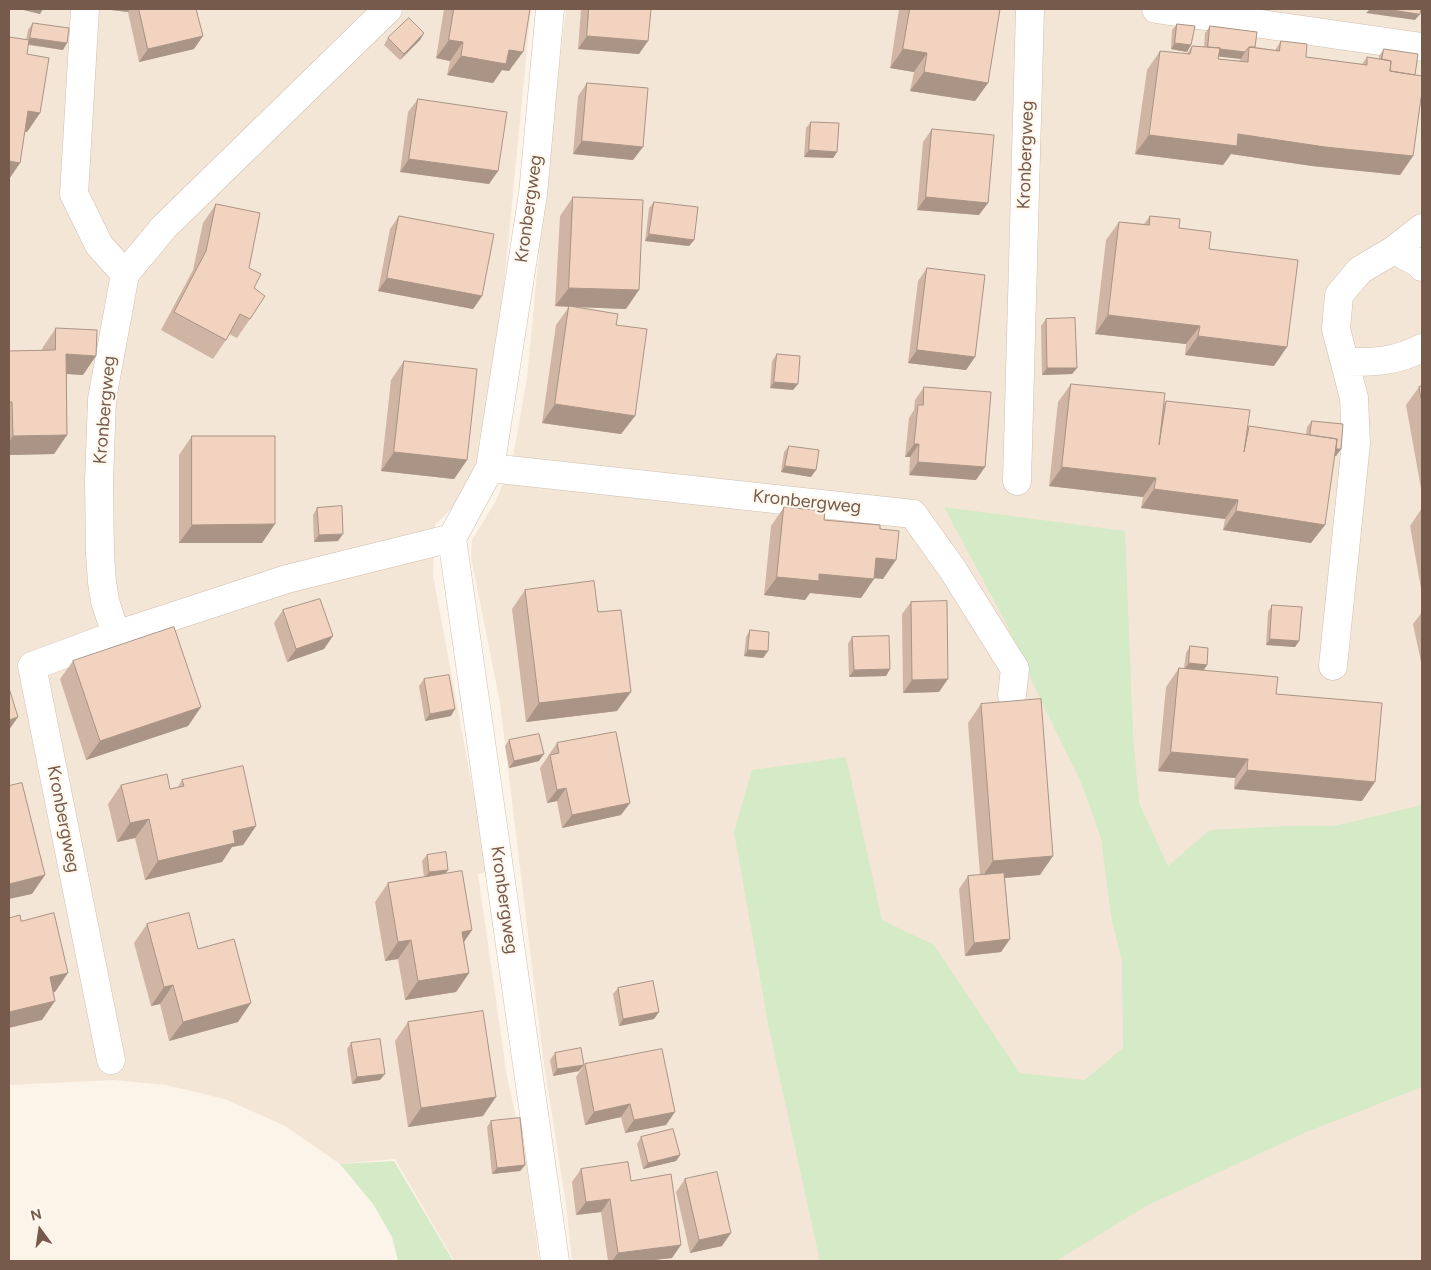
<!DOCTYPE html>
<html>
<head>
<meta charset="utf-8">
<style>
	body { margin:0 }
	#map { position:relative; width:1431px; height:1270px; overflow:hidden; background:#fcf4e8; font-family:Figtree,sans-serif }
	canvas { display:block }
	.frame { position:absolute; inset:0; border:10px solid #765a4b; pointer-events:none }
	.north { position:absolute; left:15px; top:1205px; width:50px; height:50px; -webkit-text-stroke:4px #fff8ee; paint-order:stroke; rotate:346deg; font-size:14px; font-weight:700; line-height:20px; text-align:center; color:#765a4b }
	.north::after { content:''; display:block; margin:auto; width:18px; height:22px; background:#765a4b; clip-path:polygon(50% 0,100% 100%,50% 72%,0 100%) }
</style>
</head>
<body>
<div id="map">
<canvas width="1431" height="1270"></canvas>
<div class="frame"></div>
<div class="north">N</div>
</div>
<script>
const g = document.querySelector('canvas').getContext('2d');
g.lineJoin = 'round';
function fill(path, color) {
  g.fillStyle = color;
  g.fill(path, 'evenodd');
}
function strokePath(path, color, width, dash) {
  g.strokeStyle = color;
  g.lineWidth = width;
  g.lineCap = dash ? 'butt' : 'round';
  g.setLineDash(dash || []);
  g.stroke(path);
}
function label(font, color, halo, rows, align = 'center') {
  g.font = font + ' Figtree,sans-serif';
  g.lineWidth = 4.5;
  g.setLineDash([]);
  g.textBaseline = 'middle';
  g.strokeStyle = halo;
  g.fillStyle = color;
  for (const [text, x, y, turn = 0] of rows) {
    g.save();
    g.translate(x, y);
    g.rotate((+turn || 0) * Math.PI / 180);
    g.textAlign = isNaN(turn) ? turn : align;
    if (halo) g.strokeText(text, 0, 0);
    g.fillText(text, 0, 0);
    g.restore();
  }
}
fill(new Path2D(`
	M9,9H531L495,377L475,470L458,502L435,525L433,575L488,872L478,874L507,1077L527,1165L539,1261H454L395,1159L340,1164L285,1126L225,1099L166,1085L113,1080L9,1085Z
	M566,9H1422V1261H572L567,1212L543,1057L500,703L471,557L472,540L497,499L513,457L527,378L550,139Z`), '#f4e6d6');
fill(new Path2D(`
	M944,507L1125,531L1133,734L1139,803L1168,866L1210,830L1288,826H1334L1422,805V1087L1304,1133L1148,1205L1056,1261H820L769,1029L734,832L752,770L846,757L882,920L934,945L1020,1073L1085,1080L1123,1048L1122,961L1111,916L1101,838L1081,782L1044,707L1006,623Z
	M394,1161L453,1261H398L392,1237L373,1204L340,1164Z`), '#d5eac6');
const minor = new Path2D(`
	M85,9L74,194L99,245L125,274
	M550,9L533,194L490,468L452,538L555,1261
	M1156,9L1422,47
	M1394,250L1419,263L1422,267
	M1345,362C1375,362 1395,362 1422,348
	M490,468L913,514L953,570L1015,669L1012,695
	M1017,481L1030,9
	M116,635L105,601L102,582L100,554L99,481L102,399L125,274L164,227L388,9
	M1333,666L1356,443L1354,398L1336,329L1339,295L1360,270L1394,250L1422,228
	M111,1060L32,666L116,635L287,579L452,538`);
strokePath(minor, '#d0beaf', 29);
strokePath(minor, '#fff', 28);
fill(new Path2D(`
	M103,9H196L194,49L139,62L128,12Z
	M444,9H530L509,71L502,70L493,83L447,75L450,61L436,58Z
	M581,9H651L639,54L578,49Z
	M899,9H1000L988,83L975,101L910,91L914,72L890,68Z
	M33,23L63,50L28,45L27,54L40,113L27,132L25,131L20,163L9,179V37L26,40L28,30Z
	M1177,24L1191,45L1187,52L1171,49L1172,30Z
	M1210,26L1255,47L1275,50L1281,41L1306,57L1362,64L1367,57L1379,59V56L1384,49L1415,75L1413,156L1400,175L1312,166L1231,154L1223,165L1135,154L1147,70L1160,51L1187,54L1192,46L1204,47L1205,33ZM1219,56L1241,59L1239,61L1218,59Z
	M424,33L420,40L400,60L384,45L388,38Z
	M587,83L633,160L573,154L578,96Z
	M418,99L498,171L489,184L400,172L408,112Z
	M811,122L837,152L833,158L804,157L806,128Z
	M932,129L979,215L917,210L923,142Z
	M573,197L626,309L575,307L616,325L635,416L621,434L542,423L556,325L569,307L555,306L560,216Z
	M654,202L694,240L689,246L645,241L649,208Z
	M216,204L249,268L254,288L250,319L237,338L229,334L226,340L213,359L161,330L193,270L203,223Z
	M399,216L482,296L473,309L378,291L390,229Z
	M1150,216L1179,228L1209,249L1274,366L1185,355L1186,344L1095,334L1106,240L1119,222L1144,224Z
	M927,268L975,357L966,370L908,363L918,281Z
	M1046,319L1077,368L1072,374L1042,375L1041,326Z
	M56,328L83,375L67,374V435L54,454L9,455V351L42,350L43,347Z
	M777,354L793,390L770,388L772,361Z
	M404,361L467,460L454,479L381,471L391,380Z
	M1071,384L1164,404L1166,401L1248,429L1249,426L1306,435L1307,427L1312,421L1341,449L1336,456H1335L1311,543L1223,530L1225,519L1141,508L1143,497L1049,486L1058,402Z
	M1422,386V494L1406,405L1419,387Z
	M924,387L976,480L909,475L910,457H905L909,418L914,410L915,400Z
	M192,436L262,543H179V455Z
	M789,446L811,477L781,472L784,452Z
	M784,507L824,520L880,529L883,579L874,578L861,598L810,593L805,600L764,595L771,526Z
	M317,508L338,541L314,542L313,515Z
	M1422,508V594L1410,526Z
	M525,590L617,711L526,722L512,609Z
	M911,602L939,692L903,693L902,614Z
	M1272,605L1299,641L1295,647L1266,645L1268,612Z
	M283,610L324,649L287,662L274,623Z
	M1422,612V667L1413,624Z
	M750,630L768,651L763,658L744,656L746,637Z
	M852,637L890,669L886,676L849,677L848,644Z
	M1190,646L1207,665L1204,670L1276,694L1362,801L1234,789L1235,778L1158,771L1166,687L1179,668H1184L1186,653Z
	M73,661L201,707L188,726L86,760L60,679Z
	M424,679L451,716L425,721L419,686Z
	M981,704L1040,875L1005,878L1010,939L1001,952L965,956L959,889L968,876L980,875L968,723Z
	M509,740L539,761L509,768L505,746Z
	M557,743L621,815L562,828L557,801L547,803L540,768Z
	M182,780L256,826L243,845L232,847L222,862L145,880L135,838L117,842L108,804L121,785L170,789L178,787Z
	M427,855L448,870L445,874L472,930L464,942L469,973L456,992L405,1000L398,959L385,961L375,902L388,883L424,877L422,861Z
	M147,924L198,949L238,1022L169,1041L160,1004L151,1006L134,943Z
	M618,988L654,1019L619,1026L613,994Z
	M408,1022L483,1116L408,1127L395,1041Z
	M351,1043L380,1080L352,1084L347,1049Z
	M555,1053L579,1071L553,1076L550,1060Z
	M585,1064L666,1125L625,1133L621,1117L585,1125L576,1077Z
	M491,1121L525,1165L520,1171L492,1174L487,1127Z
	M641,1137L680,1155L676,1161L643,1169L637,1144Z
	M581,1169L631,1181L672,1258L645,1261H608L601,1212L576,1215L572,1182Z
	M685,1179L722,1246L690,1253L676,1192Z`), '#d0b5a4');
fill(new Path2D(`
	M19,9H43L40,14Z
	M103,9H130L128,12Z
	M1370,9H1386L1420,14L1415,20L1366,13Z
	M424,33L420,40L400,60L404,54Z
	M203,36L194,49L139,62L148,49Z
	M587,36L648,41L639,54L578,49Z
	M30,38L67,43L63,50L26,44Z
	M449,40L463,42L450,61L436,58Z
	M1175,43L1191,45L1187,52L1171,49Z
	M1208,48L1245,52L1241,59L1204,55Z
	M903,49L927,53L914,72L890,68Z
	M509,50L523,52L509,71L502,70L493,83L447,75L461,56Z
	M924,72L988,83L975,101L910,91Z
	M28,111L40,113L27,132L15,130Z
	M1238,134L1413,156L1400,175L1312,166L1231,154L1223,165L1135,154L1149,135Z
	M582,141L643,147L633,160L573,154Z
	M809,150L837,152L833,158L804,157Z
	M409,159L498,171L489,184L400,172Z
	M9,161L20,163L9,179Z
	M926,197L988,203L979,215L917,210Z
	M649,234L694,240L689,246L645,241Z
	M387,278L482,296L473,309L378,291Z
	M569,288L639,290L626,309L555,306Z
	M1108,315L1200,326L1186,344L1095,334Z
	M1198,336L1287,347L1274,366L1185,355Z
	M917,350L975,357L966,370L908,363Z
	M66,354L96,356L83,375L53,373Z
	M1047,368H1077L1072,374L1042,375Z
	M774,382L798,384L793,390L770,388Z
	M555,404L635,416L621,434L542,423Z
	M67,435L54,454L9,455V442L13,436Z
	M914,444H919L910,457H905Z
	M1309,446L1341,449L1336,456L1304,452Z
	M394,452L467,460L454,479L381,471Z
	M918,462L985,467L976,480L909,475Z
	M785,466L816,470L811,477L781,472Z
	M1062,467L1156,478L1143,497L1049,486Z
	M1154,489L1238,500L1225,519L1141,508Z
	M1236,511L1325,525L1311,543L1223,530Z
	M275,524L262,543H179L192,525Z
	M343,534L338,541L314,542L319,535Z
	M876,558L896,560L883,579L863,577Z
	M819,574L874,579L861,598L810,593L805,600L764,595L777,577Z
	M333,636L324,649L287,662L296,649Z
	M1270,639L1299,641L1295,647L1266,645Z
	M748,650L768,651L763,658L744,656Z
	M1189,663L1207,665L1202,672L1184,670Z
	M890,669L886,676L849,677L854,670Z
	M948,679L939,692L903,693L912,680Z
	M631,692L617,711L526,722L539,703Z
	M201,707L188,726L86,760L100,741Z
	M455,709L451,716L425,721L430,714Z
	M18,717L9,730V720Z
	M1171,752L1248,759L1235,778L1158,771Z
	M544,754L539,761L509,768L514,761Z
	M1247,770L1375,782L1362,801L1234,789Z
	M566,788L557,801L547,803L557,790Z
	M630,803L621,815L562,828L572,815Z
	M149,819L135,838L117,842L130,823Z
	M256,826L243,845L232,847L222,862L145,880L158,861L233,831Z
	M1053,856L1040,875L980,880L993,861Z
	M448,870L443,876L424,879L429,872Z
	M45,875L32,894L9,899V884Z
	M472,930L459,949L462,932Z
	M1010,939L1001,952L965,956L974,943Z
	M411,940L398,959L385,961L398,942Z
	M68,973L55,992L37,996L50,977Z
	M469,973L456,992L405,1000L418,981Z
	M173,985L160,1004L151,1006L164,987Z
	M55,1001L42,1020L9,1028V1012Z
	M251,1003L238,1022L169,1041L183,1022Z
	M659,1012L654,1019L619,1026L623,1019Z
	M584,1065L579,1071L553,1076L557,1069Z
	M385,1074L380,1080L352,1084L357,1077Z
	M496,1097L483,1116L408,1127L421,1108Z
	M630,1104L621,1117L585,1125L594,1112Z
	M675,1112L666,1125L625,1133L634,1120Z
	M680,1155L676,1161L643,1169L648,1163Z
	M525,1165L520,1171L492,1174L497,1168Z
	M610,1199L601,1212L576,1215L586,1202Z
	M731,1233L722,1246L690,1253L699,1240Z
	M681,1245L672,1258L645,1261H612L618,1253Z`), '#a99486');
const building = new Path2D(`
	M139,9H196L203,36L148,49Z
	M454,9H530L523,52L509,50L506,64L461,56L463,42L449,40Z
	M589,9H651L648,41L587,36Z
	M910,9H1000L988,83L924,72L927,53L903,49Z
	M1386,9H1421L1420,14Z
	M409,18L424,33L404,54L388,38Z
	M33,23L69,28L67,43L30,38Z
	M1177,24L1195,26L1191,45L1175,43Z
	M1210,26L1257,32L1255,47H1249L1245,52L1220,49V48L1208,47Z
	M9,37L29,40L27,54L49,58L40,113L28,111L20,163L9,161Z
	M1281,41L1307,44L1306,57L1367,65V57L1391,61L1390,71L1422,76V91L1413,156L1325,147L1238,134L1237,146L1149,135L1160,51L1190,54L1192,46L1220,48L1218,59L1248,62L1249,47L1279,51Z
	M1384,49L1418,54L1415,75L1390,71L1391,61L1382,59Z
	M587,83L648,88L643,147L582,141Z
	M418,99L507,112L498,171L409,159Z
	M811,122L839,123L837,152L809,150Z
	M932,129L994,135L988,203L926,197Z
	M573,197L643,200L639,290L569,288Z
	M654,202L698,207L694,240L649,234Z
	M216,204L260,213L249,268L261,274L254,288L265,296L250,319L240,314L226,340L174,312L206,251Z
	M399,216L494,234L482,296L387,278Z
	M1150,216L1180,219L1179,228L1211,232L1209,249L1298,260L1287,347L1198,336L1200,326L1108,315L1119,222L1149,225Z
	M927,268L985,275L975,357L917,350Z
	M569,306L618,314L616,325L647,329L635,416L555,404Z
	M1075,318L1077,368H1047L1046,319Z
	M56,328L97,330L96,356L66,354L67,435L13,436L12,402H9V351L55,350Z
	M777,354L800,356L798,384L774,382Z
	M404,361L477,369L467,460L394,452Z
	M1071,384L1165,393L1159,445L1166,401L1250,410L1244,452L1249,426L1337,439L1325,525L1236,511L1238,500L1154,489L1156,478L1062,467Z
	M1422,386V404L1419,387Z
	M924,387L991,392L985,467L918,462L919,444H914L918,405H923Z
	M1312,421L1343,424L1341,449H1336L1337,439L1310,435Z
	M192,436H275V524L192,525Z
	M789,446L819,450L816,470L785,466Z
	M342,506L343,534L319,535L317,508Z
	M784,507L825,511L824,520L880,525V529L899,531L896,560L876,558L874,579L819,574V581L777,577Z
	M594,581L598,612L621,610L631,692L539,703L525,590Z
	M320,599L333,636L296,649L283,610Z
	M947,601L948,679L912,680L911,602Z
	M1272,605L1302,607L1299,641L1270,639Z
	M174,627L201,707L100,741L73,661Z
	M750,630L769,632L768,651L748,650Z
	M889,636L890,669L854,670L852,637Z
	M1190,646L1208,648L1207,665L1189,663Z
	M1179,668L1278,677L1276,694L1382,703L1375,782L1247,770L1248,759L1171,752Z
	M449,675L455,709L430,714L424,679Z
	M9,688L18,717L9,720Z
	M1041,699L1053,856L993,861L981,704Z
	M616,732L630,803L572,815L566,788L557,790L550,755L559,753L557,743Z
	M539,734L544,754L514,761L509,740Z
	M243,766L256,826L233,831L235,843L158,861L149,819L130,823L121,785L167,774L170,789L184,786L182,780Z
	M22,783L45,875L9,884V786Z
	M446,852L448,870L429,872L427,855Z
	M462,871L472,930L462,932L469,973L418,981L411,940L398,942L388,883Z
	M1004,873L1010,939L974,943L968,876Z
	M54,913L68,973L50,977L55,1001L9,1012V918L20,915L21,921Z
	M189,913L198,949L234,939L251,1003L183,1022L173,985L164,987L147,924Z
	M653,981L659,1012L623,1019L618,988Z
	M483,1011L496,1097L421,1108L408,1022Z
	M380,1039L385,1074L357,1077L351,1043Z
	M581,1048L584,1065L557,1069L555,1053Z
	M662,1049L675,1112L634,1120L630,1104L594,1112L585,1064Z
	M520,1118L525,1165L497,1168L491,1121Z
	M673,1129L680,1155L648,1163L641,1137Z
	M628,1162L631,1181L671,1174L681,1245L618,1253L610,1199L586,1202L581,1169Z
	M717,1172L731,1233L699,1240L685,1179Z`);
fill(building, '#f2d3bf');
strokePath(building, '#a99486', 1);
label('18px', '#765a4b', '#fff8ee', [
	["Kronbergweg",1026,155,-88],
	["Kronbergweg",529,209,-82],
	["Kronbergweg",105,410,-85],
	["Kronbergweg",807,502,6],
	["Kronbergweg",63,819,79],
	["Kronbergweg",504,900,82]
]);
</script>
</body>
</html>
